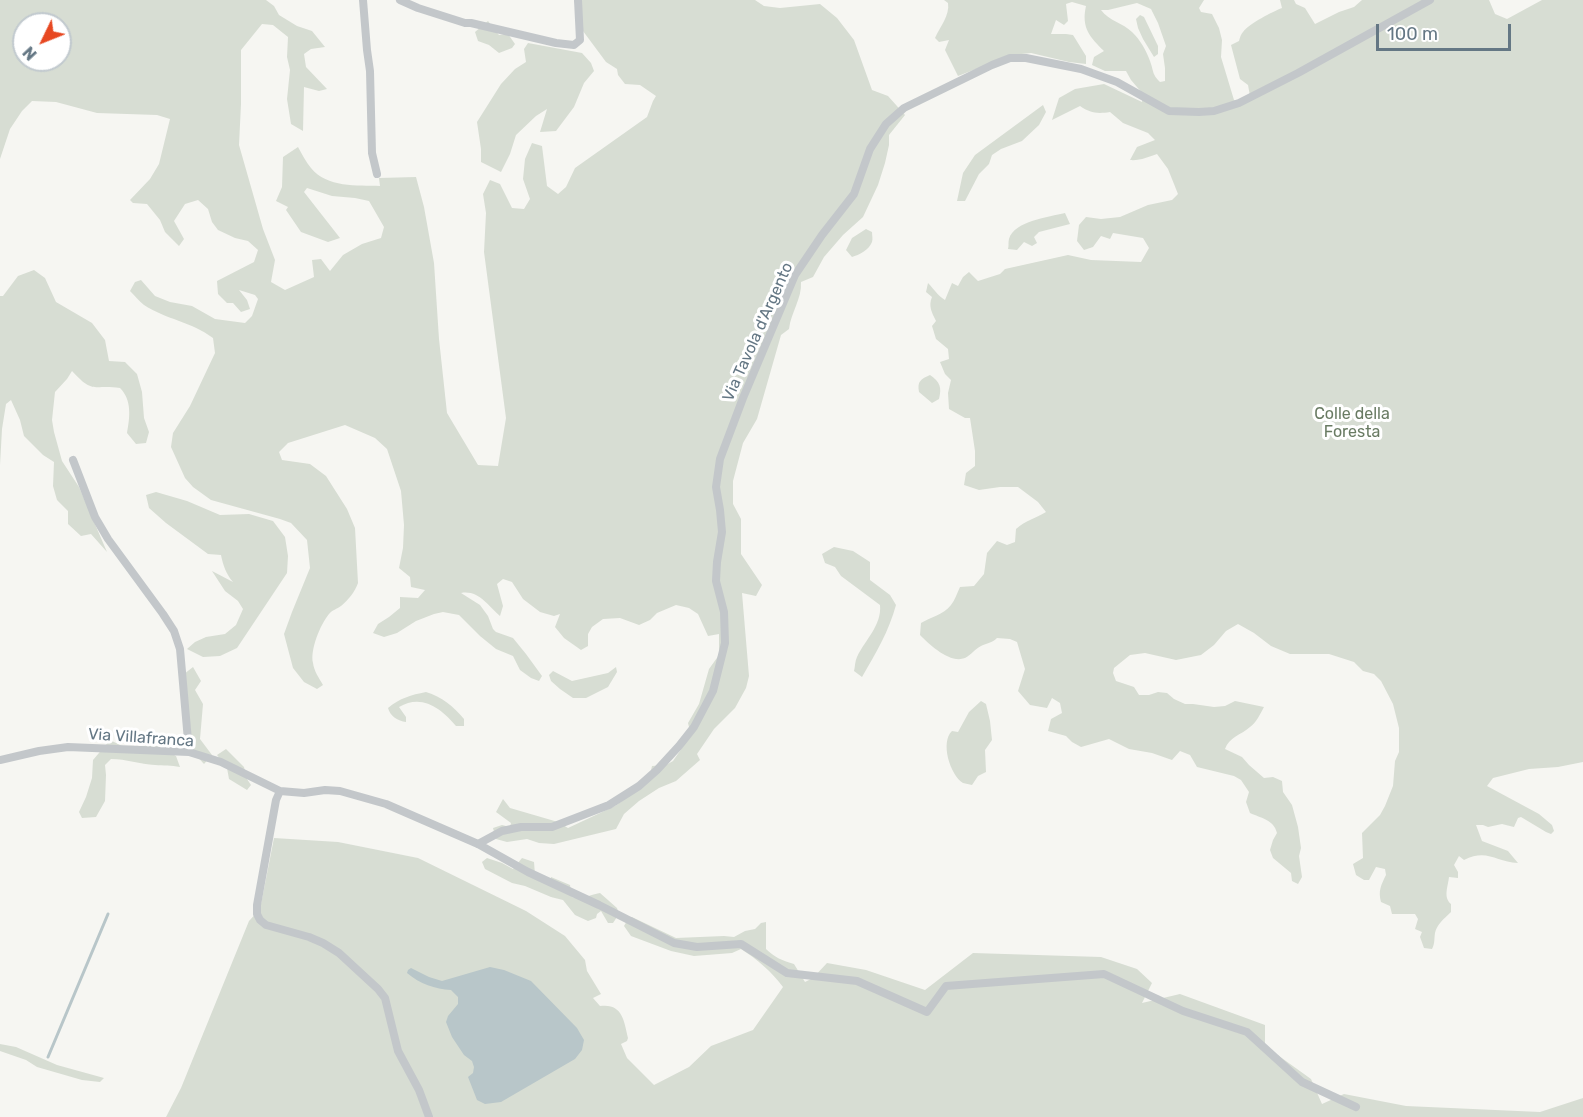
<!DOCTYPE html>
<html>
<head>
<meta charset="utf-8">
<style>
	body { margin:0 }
	#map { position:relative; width:1583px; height:1117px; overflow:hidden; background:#f6f6f2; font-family:Rubik,sans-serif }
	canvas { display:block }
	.north { position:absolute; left:12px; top:12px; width:60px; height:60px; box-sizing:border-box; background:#fff; border:2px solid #c1c9ce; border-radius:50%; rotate:227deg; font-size:16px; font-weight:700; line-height:24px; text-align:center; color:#647784 }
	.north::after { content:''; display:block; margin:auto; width:21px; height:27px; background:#e74821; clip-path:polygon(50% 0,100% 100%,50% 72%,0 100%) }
	.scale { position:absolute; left:1376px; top:24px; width:135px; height:27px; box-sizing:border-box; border:3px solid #647784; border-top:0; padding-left:8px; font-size:18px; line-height:21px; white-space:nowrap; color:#647784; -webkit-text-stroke:4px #fff; paint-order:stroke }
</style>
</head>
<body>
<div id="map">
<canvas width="1583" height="1117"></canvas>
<div class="north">N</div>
<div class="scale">100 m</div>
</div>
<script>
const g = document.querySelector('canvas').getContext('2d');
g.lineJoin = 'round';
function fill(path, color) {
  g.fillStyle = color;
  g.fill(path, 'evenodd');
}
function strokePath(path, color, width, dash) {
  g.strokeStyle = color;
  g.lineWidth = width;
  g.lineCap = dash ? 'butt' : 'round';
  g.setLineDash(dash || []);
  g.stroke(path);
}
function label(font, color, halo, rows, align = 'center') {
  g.font = font + ' Rubik,sans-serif';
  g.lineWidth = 6;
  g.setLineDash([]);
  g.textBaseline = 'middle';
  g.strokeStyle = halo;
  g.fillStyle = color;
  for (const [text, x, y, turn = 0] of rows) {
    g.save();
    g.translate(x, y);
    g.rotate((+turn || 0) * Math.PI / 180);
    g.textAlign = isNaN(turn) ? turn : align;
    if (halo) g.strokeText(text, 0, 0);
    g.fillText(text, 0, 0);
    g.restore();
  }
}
fill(new Path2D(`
	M0,0H266L274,6L279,15L297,26L312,31L325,47L311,49L304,54L306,67L327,89L319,91L304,87L303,131L291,124L287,99L290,70L287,57L288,37L273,25L262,24L241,50V104L239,145L263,229L275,260L271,282L285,290L314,277L312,260L321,259L330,271L343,255L362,244L381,238L384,227L369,201L355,198L332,196L307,188L304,192L340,238L328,242L301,232L286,210L288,207L276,201L282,187L283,157L298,147C302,154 306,162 311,168C327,188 357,185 380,186L379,178L416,177L424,207L434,263L439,339L447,413L478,465L498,466L506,418L484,252L486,213L483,194L490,180L500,184L512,208L524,209L530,199L523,179L525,159L532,143L542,146L547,186L558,194L566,187L575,168L647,117L653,101L656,96L640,85L625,84L618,75L617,69L606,62L580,27L574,0H755L764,6L780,8L820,4L837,18L854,40L872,90L888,96L905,115L889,135V145L885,163L878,185L863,217L843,235L824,257L813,277L801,282C802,299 791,312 789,329L781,335L757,419L743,443L733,481V504L741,519V554L762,585L756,596L742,593L749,676L746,688L735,708L714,729L697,754L700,760L676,781L659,788L639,801L624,814L616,829L554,844L539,843L527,839L507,842L496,839L493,828L502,825L510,827L511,823L496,812L503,799L510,808L558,822L568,828L615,806L646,784L649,779L652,766L666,765L673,761L691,735L688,723L699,704L709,669L719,655V634L708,636L698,614L689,608L676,605L657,613L650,620L639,625L620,618L603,619L592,627L588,634V646L581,650L564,638L555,627L560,614L554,616L540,612L523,599L512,582L503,579L497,584L503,606L500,616C487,605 479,590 461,593L480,605L488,616L493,629L496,632L513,638L526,654L542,676L539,681L531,678L520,670L513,656L496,649L480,636L459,615L443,612L434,614L416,621L397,633L384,637L373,633L378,624L389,617L400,608V597L418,598L425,590L411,587L410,577L399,568L403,548L404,525L401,491L387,449L375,438L345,425L288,443L279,452L282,460L310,464L326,476L347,509L355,528L358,583C355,592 348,600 341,606C337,609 332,610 329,614C320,625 310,650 313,663C314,671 319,678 323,685L317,689L304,682L293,668L284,634L292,612L310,568L307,540L291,523L280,519L211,500L193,487L185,478L171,447L173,433L190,406L215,353L213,338C192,322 165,319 144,305C139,301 134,295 130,291L135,282L141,280L155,296L170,302L192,306L215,319L245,323L252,316L258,299L255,295L239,290L247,300L250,309L241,312L233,303H227L218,294L217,281L254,262L258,250L248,241L235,238L218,230L212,222L208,209L198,200L185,204L174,221L184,239L179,246L165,232L160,220L147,204L133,203L130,200L150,179L159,164L170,119L157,115L97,113L56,102L32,101L22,111L10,129L0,159ZM24,24H60V60H24Z
	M944,0H1204L1199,8L1201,12L1212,14L1219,28L1222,40L1221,57L1234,100L1242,102L1250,96L1248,85L1240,79L1231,45L1239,41C1240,37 1241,34 1243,32C1250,23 1272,12 1282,8L1280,0H1294L1296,4L1305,8L1315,24L1339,12L1354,7L1362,0H1489L1495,14L1507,19L1542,0H1583V762L1558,767L1529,769L1493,778L1487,786L1539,814L1552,825L1554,831L1551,834L1546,832L1521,817L1518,818L1514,827L1502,824L1488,827L1483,825H1476L1482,841L1508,851L1518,863C1496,862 1487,848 1464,860L1459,856L1454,865L1458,872V878L1449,877C1448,887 1443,897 1451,904V912C1444,919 1437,924 1435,933C1434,940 1435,943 1432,949L1424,948L1420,937L1422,932L1415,929L1418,919L1415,914H1392L1390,906L1381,902C1378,891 1381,885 1386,875L1385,869L1376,867L1369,880H1364L1356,875L1353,864L1363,858L1362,833L1380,815L1385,806L1393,786L1395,761L1399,752V728L1393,704L1381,681L1374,674L1363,671L1354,662L1329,654H1290L1271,646L1254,633L1238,624L1226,631L1214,645L1201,655L1176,660L1145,653L1130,655L1114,668L1113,673L1116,681L1134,687L1139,695H1149L1158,692L1167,693L1174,699L1185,704H1193L1214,707L1225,706L1235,701L1264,707C1260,714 1257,722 1250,727C1241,735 1229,737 1225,749L1242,757L1249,765L1264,778L1273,777L1282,781L1283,792L1292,805L1298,827L1301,848L1299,856L1302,877L1298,884L1292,881L1291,873L1273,858L1270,850L1273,840L1277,833C1274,820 1261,818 1250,813L1246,802L1249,792L1241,780L1234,776L1197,767L1190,755L1180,751L1172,760L1152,753L1129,749L1109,739L1081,747L1072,742L1066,736L1048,731L1051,719L1062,713L1060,703L1052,698L1047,708L1030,705L1018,691L1025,669L1017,642L1010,639L997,638C992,643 987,643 981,646C975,649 971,655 965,658C950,664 930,645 920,635L921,623C931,617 943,615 951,605C955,600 957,593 960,587L974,586L984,574L987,553L997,541L1007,545L1015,542L1016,529C1026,520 1035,519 1046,512L1038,502L1018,487H1000L979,490L964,485L966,473L975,466V451L970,418H965L949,409L948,393L951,380L945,374L940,362L949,359L948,349L936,339L932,326L936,321C932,313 928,306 932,297L926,292L928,283C934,289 938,296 945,300L952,283L958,286L963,277L969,272L978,281L1000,274L1005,269L1068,255L1091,260L1141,262L1149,248L1143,238L1113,233L1110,239L1101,236L1093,247L1084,250L1077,241L1079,225L1086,217L1101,219L1120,217L1148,205L1172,200L1178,194L1168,169L1157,154C1149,157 1139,161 1130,160L1137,147L1155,140L1148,133L1123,123L1110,112C1097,114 1090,113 1080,106L1052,120L1059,98L1075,89L1104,84L1142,102L1143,94L1131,80L1126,71H1105L1092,65L1094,57L1104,51C1090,37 1081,28 1086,6L1072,2L1066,4L1068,21L1064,25L1056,20L1051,34H1066L1073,35L1086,56V64L1069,62L1031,53L1012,55L958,76L945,50L949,40L939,42L935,38C940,27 950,15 948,3ZM1137,3L1151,9L1158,23L1166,46L1163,54L1165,68V81L1160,82C1152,74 1154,72 1150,61C1147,52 1140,39 1132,32C1123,23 1109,21 1101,10H1108Z
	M1140,15L1144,17L1158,46V54L1154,57L1143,39L1138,28L1136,19Z
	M488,21L499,35L508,34L515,44L512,48L499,53L489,45L478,41L475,32Z
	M528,43L582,53L591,63L594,71L584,83L574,107L556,131L540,132L547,109L536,116L516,135L510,154L501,172L481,162V149L477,122L501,84L515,69L526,62L524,49Z
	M1043,105L1046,112L1039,125L1022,141L1001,149L992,155L989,164L979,174L965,201H957L963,173L975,155Z
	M1065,213L1070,224L1039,232L1034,237L1037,243L1032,246L1024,242L1017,250L1008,249C1009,246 1008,242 1009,239C1014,221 1049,217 1065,213Z
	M866,229L872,232C872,235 873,239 872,242C869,250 859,255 852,257L846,250L852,238Z
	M34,270L45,278L56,302L92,323L105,340L109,361L125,362L137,374L142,392L144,418L149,432L146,443L136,444L127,433C130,417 132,400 120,388C93,384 94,395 72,371L67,379L55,392L52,420L54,432L62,461L79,487L107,552L91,534L81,536L68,524V511L57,500L53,486L54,462L43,455L24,436L20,420L11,400L6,404L2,429L0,465V296H3L18,276Z
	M930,375C940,382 942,387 939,399L932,403L919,392C917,381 921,379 930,375Z
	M156,492L187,501L220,515L249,514L273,521L285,537L288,556L287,573L237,648L220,656L203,657L187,649L195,642L206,637L225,634L236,625L243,609L238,601L225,591L212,571L233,582C226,574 223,565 221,555L208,554L166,523L149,508L146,495Z
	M834,547L853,551L870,562V580L890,595L896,605C889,631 876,653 862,677L854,671C855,667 855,661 857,657C865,640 882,625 880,605L841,576L835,567L825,563L822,554Z
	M193,667L201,681L195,690L203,704L200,739L212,755L204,764L193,752L184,674Z
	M616,667L617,672L608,687L586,698H573L560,689L551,681L549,675L553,671L572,681L608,673Z
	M426,692C442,697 453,706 464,719V726H456C442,709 422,693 399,707L406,717V722C398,721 390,716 388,708C400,698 411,695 426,692Z
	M981,701L986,704L990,721L992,740L985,750L986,772L978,776L972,785C969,784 966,784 963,783C950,775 940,742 952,731L958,732L969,712Z
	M110,740L126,748L149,745L157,746L176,756L180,767C171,765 164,766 155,765C140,764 126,759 111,759L105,765L106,775L105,801L96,817L82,818L79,812L86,797L92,778L93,760Z
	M226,749L244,767L247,779L251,785L247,790L229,779L227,768L217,755Z
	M274,838L338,842L418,858L526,911L565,936L585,960L587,971L601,994L593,998L600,1006C622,1003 624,1020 628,1038L627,1041L621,1044L627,1058L654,1085L689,1067L711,1046L753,1030L783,987C772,972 757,959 741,949L732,953L694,956L671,951L631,936L624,926L628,919L632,917L676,938L724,936L734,937L745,931L755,929L761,923L766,922V949C774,957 783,961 794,964L805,982L813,978L827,963L866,970L925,990L973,953L1101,957L1137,969L1152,983L1142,1003L1180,994L1265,1025V1046L1311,1079L1322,1104L1344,1094L1406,1106L1540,1112L1583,1098V1117H166L181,1088L249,921L260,909Z
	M487,858L502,863L513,869L522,858L534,862L535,875L539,881L550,885L551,877L570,885L572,897C586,900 587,895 600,893L617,908L619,914L613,923H608L601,911L597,914L596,918L588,921L575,915L563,900L551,897L525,886L512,883L485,869L482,862Z
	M0,1044L16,1047L57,1065L104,1078L100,1082L82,1080L37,1067L26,1060L0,1051Z`), '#d7ddd3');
fill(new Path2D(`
	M490,967L504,970L531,981L577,1028L584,1040L582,1050L575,1059L501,1102L485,1104L477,1100L468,1077L473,1073L474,1067L472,1061L464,1055L452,1037L446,1022L448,1016L458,1004V997L451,990C435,989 420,984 407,973L408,970L411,968L429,977L442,981Z`), '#b8c6c9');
strokePath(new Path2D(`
	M48,1057L108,914`), '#b8c6c9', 3);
strokePath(new Path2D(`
	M363,0L367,50L370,71L372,153L377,174
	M400,0L418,8L465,23H471L556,43L574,45L580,40L578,0
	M73,460L95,517L108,539L163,614L174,631L180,649L189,752
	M0,760L39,751L68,747L189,752L221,762L280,791L304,793L325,790L340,791L386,804L478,844L528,872L599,905L674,943L697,947L741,944L787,973L857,981L927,1012L946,986L1104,974L1183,1011L1247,1032L1302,1082L1356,1107
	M280,791L276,800L257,905V914L260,920L266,925L309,937L323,943L339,953L378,989L385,998L398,1051L419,1090L429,1117
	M478,844L502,831L521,827H552L609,805L639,786L657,770L679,746L694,727L713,691L725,643L724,612L716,581L717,562L722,532L720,510L716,487L720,459L743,398L795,275L822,235L854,194L870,149L886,124L904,108L992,65L1010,58H1026L1081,69L1117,82L1169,111L1199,112L1214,111L1239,103L1298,73L1430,0`), '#c3c7ca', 8);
label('16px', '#647784', '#fff', [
	["Via Tavola d'Argento",758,332,-66],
	["Via Villafranca",141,738,4]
]);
label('16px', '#697b63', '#fff', [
	["Colle della",1352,414],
	["Foresta",1352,432]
]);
</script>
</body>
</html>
